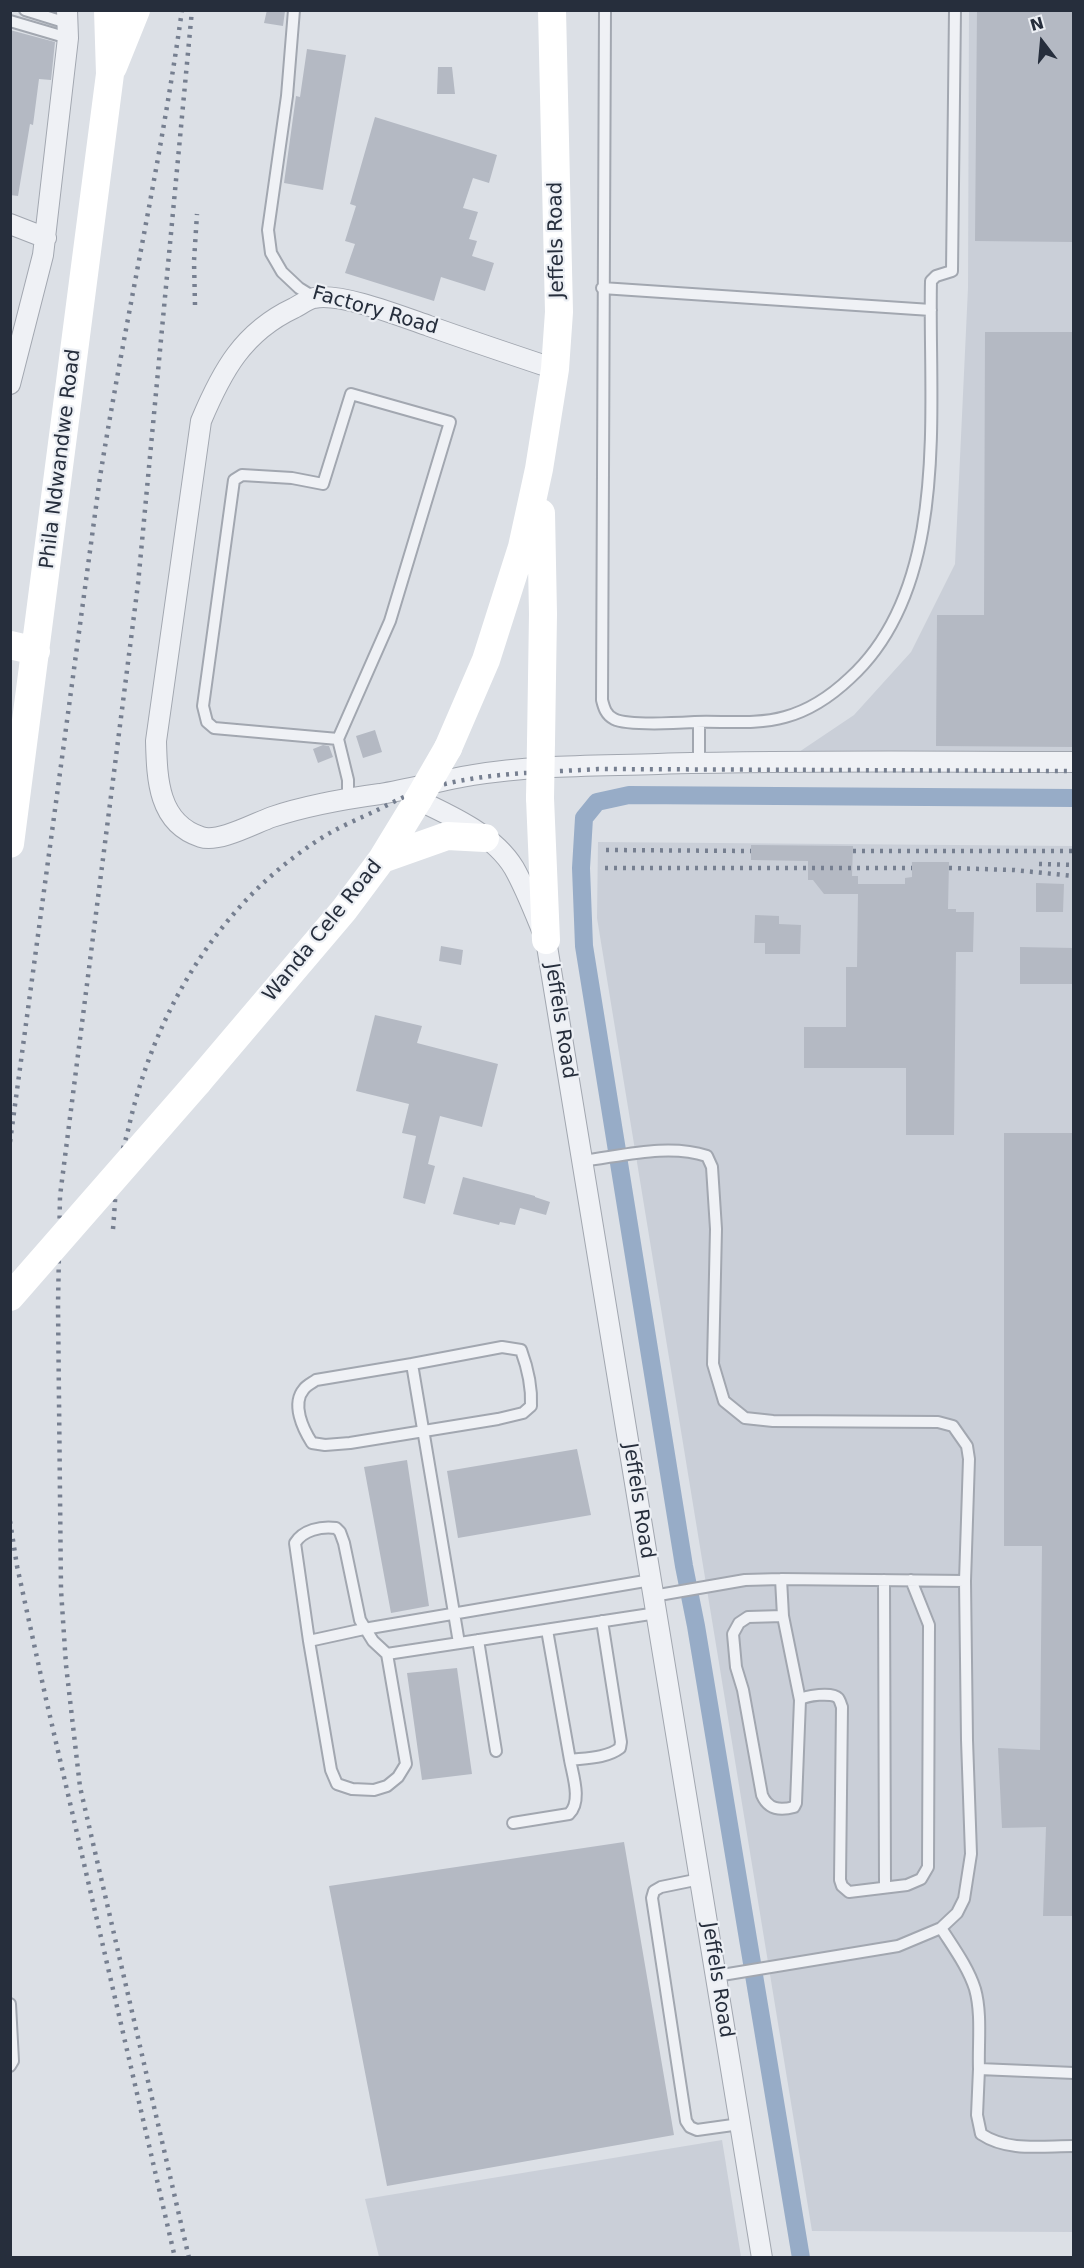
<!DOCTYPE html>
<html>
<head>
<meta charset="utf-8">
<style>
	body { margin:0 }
	#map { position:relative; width:1084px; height:2268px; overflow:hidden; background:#dce0e6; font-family:"DejaVu Sans",sans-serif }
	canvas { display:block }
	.frame { position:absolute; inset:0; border:12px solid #262e3c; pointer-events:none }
	.north { position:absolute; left:1012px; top:12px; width:60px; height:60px; -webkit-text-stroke:4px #eceff4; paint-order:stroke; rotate:344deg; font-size:16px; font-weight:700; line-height:24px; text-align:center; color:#262e3c }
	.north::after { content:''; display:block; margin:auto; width:21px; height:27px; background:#262e3c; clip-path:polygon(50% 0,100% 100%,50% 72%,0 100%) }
</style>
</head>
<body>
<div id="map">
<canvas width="1084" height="2268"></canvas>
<div class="frame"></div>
<div class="north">N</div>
</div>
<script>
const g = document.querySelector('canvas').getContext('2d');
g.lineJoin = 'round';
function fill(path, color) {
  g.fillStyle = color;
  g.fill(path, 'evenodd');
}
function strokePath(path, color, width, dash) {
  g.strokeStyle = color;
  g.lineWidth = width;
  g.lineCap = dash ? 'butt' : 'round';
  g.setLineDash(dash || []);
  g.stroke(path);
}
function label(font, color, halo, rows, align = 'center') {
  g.font = font + ' "DejaVu Sans",sans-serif';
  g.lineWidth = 4.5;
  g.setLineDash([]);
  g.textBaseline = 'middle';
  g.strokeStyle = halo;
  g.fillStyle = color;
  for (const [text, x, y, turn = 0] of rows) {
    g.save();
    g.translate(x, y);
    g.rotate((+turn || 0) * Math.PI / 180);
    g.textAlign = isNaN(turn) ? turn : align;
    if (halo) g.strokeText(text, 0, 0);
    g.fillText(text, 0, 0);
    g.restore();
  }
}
fill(new Path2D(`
	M969,11H1073V752L793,756L854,715L911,652L955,564L968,288Z
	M598,842L1073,846V2232L812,2231L597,918Z
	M722,2140L741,2257H379L365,2199Z`), '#cacfd8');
strokePath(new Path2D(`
	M801,2258L696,1626L684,1566L584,946L581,868L584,818L597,802L629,795L1074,798`), '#97acc7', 18);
fill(new Path2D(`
	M267,10L285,11L283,26L264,23Z
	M977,10H1074V242L975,241Z
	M10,30L55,42L51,80L39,79L33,125L30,124L18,196L10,195Z
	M307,49L346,55L323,190L284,183L296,96L300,97Z
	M438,67H452L455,94H437Z
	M375,117L497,155L489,183L473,178L463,208L478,212L469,239L477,241L472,256L494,263L485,291L441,277L434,301L345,273L355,244L345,241L356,206L350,204Z
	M985,332H1074V747L936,746L937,615H984Z
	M375,730L382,752L363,758L356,736Z
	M323,745L329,746L333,757L318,763L313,749Z
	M751,845L853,846L852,876H858V885V884H905V878L912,877V862H949L948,909H956V912H974L973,952H956L954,1135H906V1068H804V1027H846V967H857L858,894H824L813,880H808V861L751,860Z
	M1036,883L1064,884L1063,912H1036Z
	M755,915L779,916V924L801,925L800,954H765V943H754Z
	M441,946L463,950L461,965L439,961Z
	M1020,947L1074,948V984H1020Z
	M375,1015L422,1026L417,1043L498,1064L482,1127L440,1116L428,1164L435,1166L425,1204L403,1198L416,1136L402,1133L409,1104L356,1091Z
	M1004,1133H1074V1916H1043L1046,1827L1002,1828L998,1748L1040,1750L1042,1546H1004Z
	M463,1177L535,1196V1197L550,1202L546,1215L520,1208L515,1225L500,1222L499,1225L453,1214Z
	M577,1449L591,1515L458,1538L447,1471Z
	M407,1460L429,1606L391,1613L364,1467Z
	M457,1668L472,1774L422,1780L407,1673Z
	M624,1842L674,2135L387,2186L329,1886Z`), '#b4b9c3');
const lane = new Path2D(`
	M25,10L67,23
	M294,10L287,96L268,230L271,253L282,272L299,288L315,298
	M605,10L602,700C604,708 606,715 614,719C628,726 678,723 695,722C724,721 757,725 785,717C811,710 831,696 850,678C952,585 928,406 931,281L936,276L952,271L955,10
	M10,21L68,38
	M602,288L931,310
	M699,722V763
	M338,739L214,728L207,722L203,706L234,480L242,475L292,478L323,484L351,394L450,422L390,621L338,739L348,780V797
	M582,1161C622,1156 668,1143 707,1156L712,1167L716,1229L713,1364L724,1401L745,1418L773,1421L938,1422L953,1426L967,1446L969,1459L965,1581L967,1740L971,1854L964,1899L957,1913L941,1928L898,1946L716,1976
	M412,1364L316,1380C312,1383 307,1385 304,1389C291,1404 303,1429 312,1443L325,1445L350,1443L498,1419L523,1413L531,1406C532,1386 528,1369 521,1350L502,1347L412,1364L454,1613L459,1643
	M781,1579L783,1616L800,1700
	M884,1580L885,1887
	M653,1596L745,1580L781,1579L965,1581
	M783,1616L748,1617L739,1623L733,1634L736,1667L743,1690L762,1795C768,1809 779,1811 794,1807L796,1803L800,1700C805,1695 833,1692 838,1698C840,1700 841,1705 842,1707L840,1880L842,1886L849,1892L907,1885L921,1879L928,1867L929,1625L911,1580
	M547,1630L570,1760C587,1758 607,1758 620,1748L621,1742L602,1621
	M478,1640L496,1751
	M309,1641L295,1543C303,1530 321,1526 336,1528L340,1532L344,1543L360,1620L373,1641L387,1654L406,1764L398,1777L387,1786L374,1790L352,1789L337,1784L331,1770L309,1641L364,1629L651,1580
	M387,1654L657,1613
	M513,1823L569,1814C582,1802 573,1776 570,1760
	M700,1879L661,1887L654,1891L652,1898L686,2121L690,2127L697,2130L740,2124
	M941,1928C953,1947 968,1967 975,1989C982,2014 978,2044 979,2069L1074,2073
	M10,2004L13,2061L10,2066
	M979,2069L977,2115L981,2134C1008,2152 1042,2146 1074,2146`);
const street = new Path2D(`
	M10,224L46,238
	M555,369C513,355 471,341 429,326C403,317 340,292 314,298C308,299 300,305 294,308C243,332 222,371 201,421L156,741C157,779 158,823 201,837C219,843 255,823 272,817C308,805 343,799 380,794C411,789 442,780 473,775C534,765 597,766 658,764C796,760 935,762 1074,762
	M10,384L43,255L68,38L67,10
	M418,800C452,816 494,835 514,868C527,891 536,916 546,940L762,2258`);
strokePath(lane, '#a2a7b0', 14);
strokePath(street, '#a2a7b0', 22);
strokePath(lane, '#eff1f5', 10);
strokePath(street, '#eff1f5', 20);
strokePath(new Path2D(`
	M113,67L136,10
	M541,513L543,614L541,742
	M10,645L36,651
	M448,748L486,660L522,547L539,469L555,369L559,312L552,10
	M540,798L546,940
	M10,844L110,74L108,10
	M382,859L447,836L485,838
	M198,1082L344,910L382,859L418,800`), '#fff', 28);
strokePath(new Path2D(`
	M195,305L194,261L197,214
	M606,850L751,851
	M853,851H1074
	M1039,864L1074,865
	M605,868H912
	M949,868L1014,870L1074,876
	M10,1142L100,477C125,321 160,167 182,10
	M113,1229C115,1208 115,1187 119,1166C121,1153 126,1140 129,1126C156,1008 222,898 328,834C342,826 358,819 373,812C386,806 400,798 414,793C473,772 536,773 598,769L1074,771
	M10,1521L17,1566L46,1699L175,2258
	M189,2258L80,1787L66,1665L61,1590L58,1306L60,1196L138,584L192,10`), '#767f90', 4.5, [3, 6]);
strokePath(new Path2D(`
	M540,798L541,742
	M418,800L448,748
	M10,1297L198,1082`), '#fff', 28);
label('20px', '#262e3c', '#eceff4', [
	["Jeffels Road",557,240,-91],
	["Factory Road",375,311,16],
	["Phila Ndwandwe Road",61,459,-83],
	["Wanda Cele Road",323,931,-51],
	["Jeffels Road",560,1021,81],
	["Jeffels Road",638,1501,81],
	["Jeffels Road",717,1980,81]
]);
</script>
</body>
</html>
